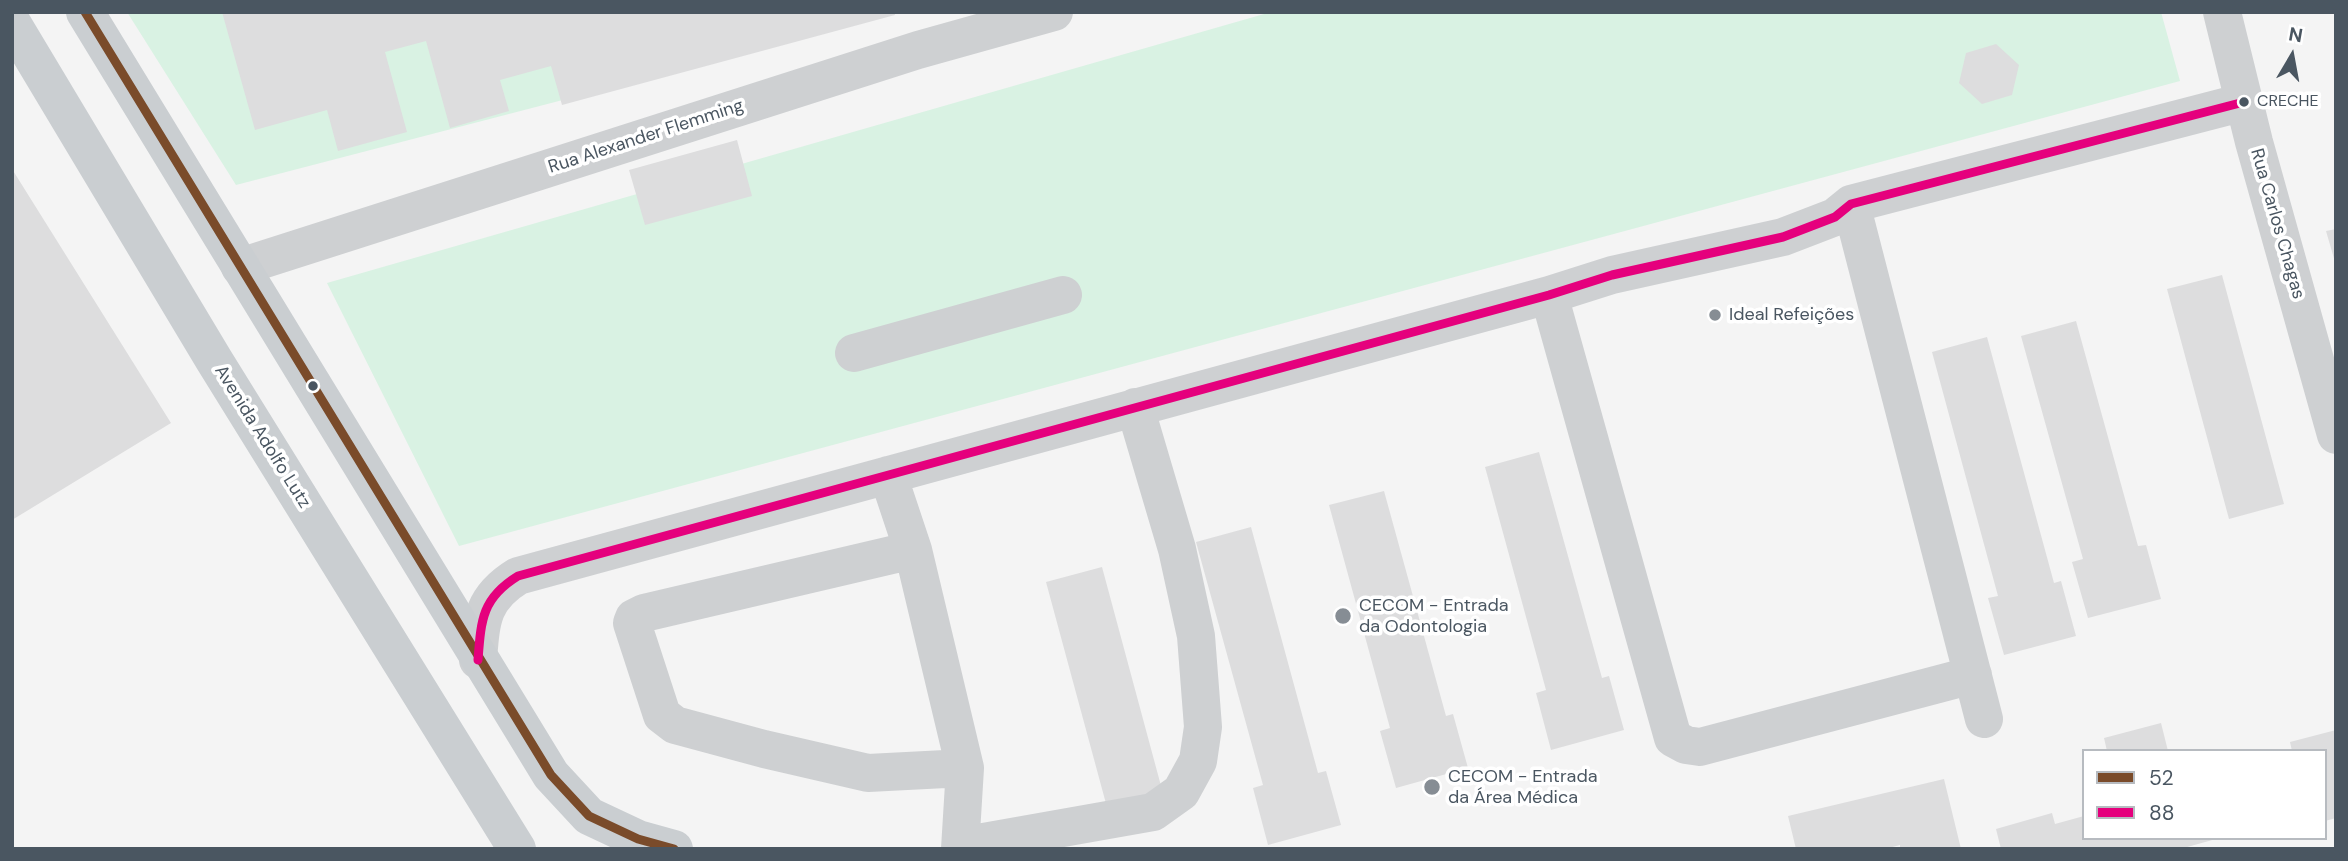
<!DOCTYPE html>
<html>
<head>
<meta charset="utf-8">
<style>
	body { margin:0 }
	#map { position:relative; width:2348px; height:861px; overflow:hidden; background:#f4f4f4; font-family:"DM Sans",sans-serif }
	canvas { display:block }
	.frame { position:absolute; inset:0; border:14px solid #4a5661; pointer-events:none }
	.legend { position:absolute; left:2082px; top:749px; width:245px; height:91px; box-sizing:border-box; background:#fff; border:2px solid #b7bbc0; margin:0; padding:9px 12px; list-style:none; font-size:21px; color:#4a5661 }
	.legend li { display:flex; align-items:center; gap:14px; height:35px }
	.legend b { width:35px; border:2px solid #b7bbc0 }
	.north { position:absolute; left:2257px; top:21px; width:70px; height:70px; -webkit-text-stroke:5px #fff; paint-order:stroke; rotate:10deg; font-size:19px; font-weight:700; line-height:28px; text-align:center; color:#4a5661 }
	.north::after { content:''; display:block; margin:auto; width:24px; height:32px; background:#4a5661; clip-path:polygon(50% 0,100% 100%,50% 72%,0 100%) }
</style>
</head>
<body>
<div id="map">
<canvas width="2348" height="861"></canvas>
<div class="frame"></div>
<ul class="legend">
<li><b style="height:9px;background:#7a4b2a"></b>52</li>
<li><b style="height:9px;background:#e5007d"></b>88</li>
</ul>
<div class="north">N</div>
</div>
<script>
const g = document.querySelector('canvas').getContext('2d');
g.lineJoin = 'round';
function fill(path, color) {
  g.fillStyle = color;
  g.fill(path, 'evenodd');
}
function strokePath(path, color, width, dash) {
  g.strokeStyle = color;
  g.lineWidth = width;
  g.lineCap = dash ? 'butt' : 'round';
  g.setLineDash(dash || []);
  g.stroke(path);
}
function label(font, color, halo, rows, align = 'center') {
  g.font = font + ' "DM Sans",sans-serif';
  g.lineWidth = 7;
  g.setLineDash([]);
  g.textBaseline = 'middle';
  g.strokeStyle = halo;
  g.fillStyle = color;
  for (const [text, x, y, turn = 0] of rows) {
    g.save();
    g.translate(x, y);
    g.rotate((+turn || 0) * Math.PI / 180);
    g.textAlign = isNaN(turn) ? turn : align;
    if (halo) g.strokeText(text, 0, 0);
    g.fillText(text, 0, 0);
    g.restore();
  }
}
fill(new Path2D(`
	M127,12H901L236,185Z
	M1271,12H2161L2180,81L459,546L327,283Z`), '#d9f2e3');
fill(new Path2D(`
	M222,12H894L895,15L562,105L551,66L500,80L509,111L450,128L426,41L385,52L407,132L338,151L327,110L255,130Z
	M1996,44L2019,65L2012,95L1982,104L1959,83L1966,53Z
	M737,140L752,196L645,225L629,170Z
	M12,169L171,423L12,520Z
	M2336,229V262H2335L2326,231Z
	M2222,275L2284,504L2229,519L2167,289Z
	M2076,321L2138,546L2146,545L2161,599L2088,618L2072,562L2083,559L2021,336Z
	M1987,337L2054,583L2061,581L2076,636L2004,655L1988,598L1998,596L1932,352Z
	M1539,452L1602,678L1609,676L1624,730L1551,750L1536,693L1546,690L1485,467Z
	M1384,491L1446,716L1453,714L1468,768L1396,788L1380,731L1390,728L1329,505Z
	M1251,527L1318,773L1326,771L1341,825L1268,845L1253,788L1263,785L1196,542Z
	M1102,567L1164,797L1108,811L1046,582Z
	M2161,723L2168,751H2107L2104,738Z
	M2336,730V818L2325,821V751H2292L2290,742Z
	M1944,779L1961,849H1900V845L1885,849H1796L1788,816Z
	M2052,813L2055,824L2084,816V838L2216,839L2180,849H2001L1996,829Z`), '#ddddde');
strokePath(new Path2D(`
	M2222,12L2254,142L2336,435
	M1851,204L1984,719
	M240,267L918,50L1054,12
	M1549,295L1673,738L1686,745L1700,747L1973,675
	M854,353L1063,295
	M888,475L913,550L965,768L960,849
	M913,550L644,613L634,618L632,623L662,715L675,725L764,749L868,773L965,768
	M478,660C481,620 482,598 518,576L1549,295L1612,275L1783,237L1835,217L1851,204L2244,102
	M961,846L1153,812L1181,792L1198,761L1203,727L1196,636L1177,549L1135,407`), '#ced0d2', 38);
strokePath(new Path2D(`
	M85,12L551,775L589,816L638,839L674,849
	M12,23L214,360L517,849`), '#caced1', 38);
strokePath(new Path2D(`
	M85,12L551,775L589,816L638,839L674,849`), '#7a4b2a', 9);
strokePath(new Path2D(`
	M478,660C481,620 482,598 518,576L1549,295L1612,275L1783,237L1835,217L1851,204L2244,102`), '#e5007d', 9);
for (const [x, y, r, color] of [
	[2244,102,6,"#4a5661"],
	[1715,315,7,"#868d94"],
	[313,386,6,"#4a5661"],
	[1343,616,9,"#868d94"],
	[1432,787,9,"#868d94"]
]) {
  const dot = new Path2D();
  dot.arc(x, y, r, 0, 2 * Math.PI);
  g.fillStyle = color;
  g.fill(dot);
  strokePath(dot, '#fff', 2.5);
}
label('16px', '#4a5661', '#fff', [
	["CRECHE",2257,102]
], 'left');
label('18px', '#4a5661', '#fff', [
	["Rua Alexander Flemming",646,137,-18],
	["Rua Carlos Chagas",2277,224,74],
	["Avenida Adolfo Lutz",262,437,58]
]);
label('18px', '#4a5661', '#fff', [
	["Ideal Refeições",1729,315],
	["CECOM - Entrada",1359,606],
	["da Odontologia",1359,627],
	["CECOM - Entrada",1448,777],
	["da Área Médica",1448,798]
], 'left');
</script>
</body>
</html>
